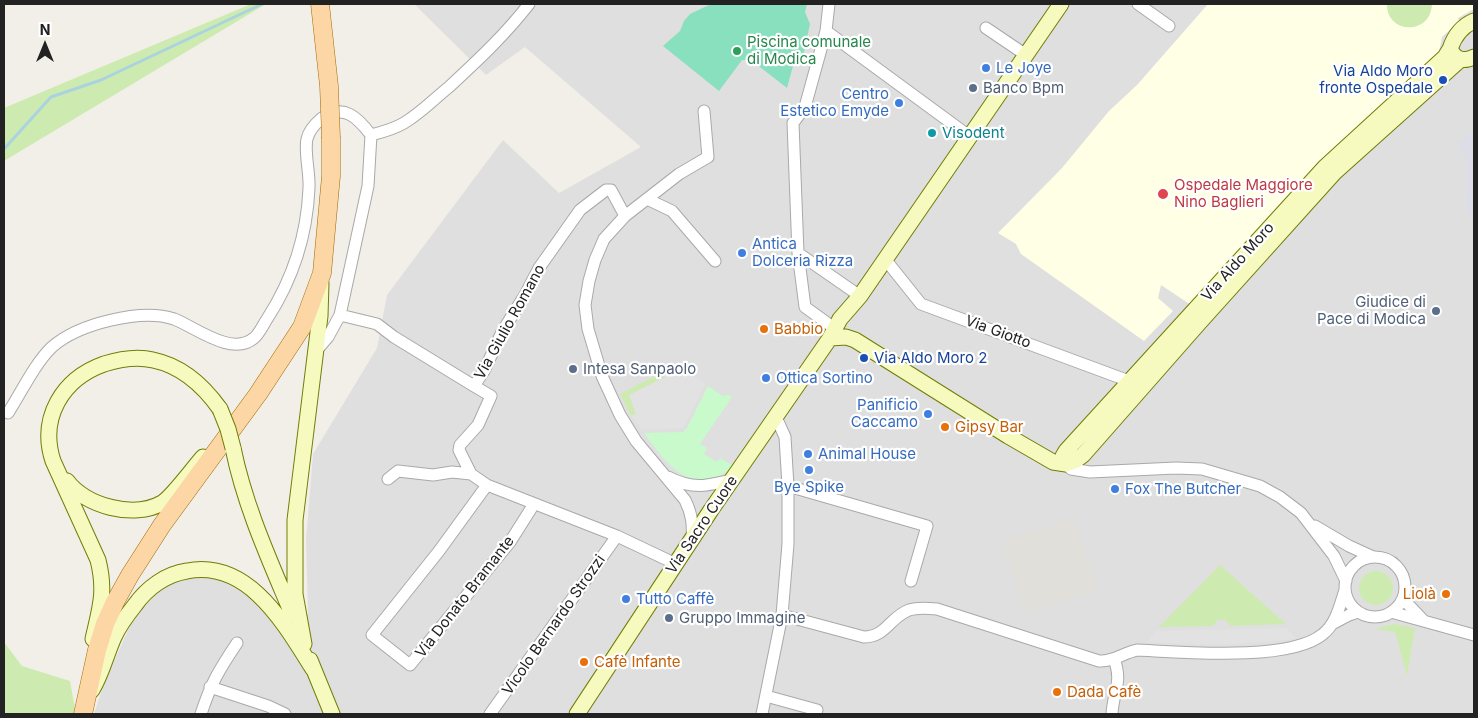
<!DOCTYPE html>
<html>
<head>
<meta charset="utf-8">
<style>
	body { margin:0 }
	#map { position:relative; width:1478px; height:718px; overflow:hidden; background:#f2efe9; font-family:Inter,sans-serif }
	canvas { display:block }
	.frame { position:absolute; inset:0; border:5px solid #222; pointer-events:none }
	.north { position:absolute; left:20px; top:20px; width:50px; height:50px; -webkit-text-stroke:4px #fff; paint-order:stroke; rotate:0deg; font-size:14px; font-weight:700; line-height:20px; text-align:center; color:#222 }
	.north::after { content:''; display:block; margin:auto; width:18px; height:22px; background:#222; clip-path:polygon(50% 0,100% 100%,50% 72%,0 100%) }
</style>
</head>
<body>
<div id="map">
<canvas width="1478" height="718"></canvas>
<div class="frame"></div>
<div class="north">N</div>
</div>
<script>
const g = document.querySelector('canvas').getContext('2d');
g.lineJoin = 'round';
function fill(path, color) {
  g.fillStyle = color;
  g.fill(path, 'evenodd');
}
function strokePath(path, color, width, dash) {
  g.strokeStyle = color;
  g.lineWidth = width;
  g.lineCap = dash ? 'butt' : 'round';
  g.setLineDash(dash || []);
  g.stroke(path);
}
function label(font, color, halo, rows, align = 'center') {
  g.font = font + ' Inter,sans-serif';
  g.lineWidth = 4.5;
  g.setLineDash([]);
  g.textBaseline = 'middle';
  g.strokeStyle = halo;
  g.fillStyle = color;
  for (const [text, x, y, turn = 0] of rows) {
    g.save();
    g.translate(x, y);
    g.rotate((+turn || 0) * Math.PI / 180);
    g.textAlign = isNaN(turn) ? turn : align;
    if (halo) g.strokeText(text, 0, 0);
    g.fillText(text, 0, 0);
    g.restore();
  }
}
fill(new Path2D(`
	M414,4H1474V714H94L104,684L132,621L157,592L174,581L193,576H209L224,580L244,592L260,607L283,637L308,614L306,540L313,454L377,348L387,295L503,140L559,193L641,147L525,47L486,75Z`), '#e0dfdf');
fill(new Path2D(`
	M1208,4H1474V9L1458,18L1459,21L1442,37L1439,52L1319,163L1191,303H1188L1161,285L1158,298L1173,311L1144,341L1021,254L1016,244L998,233L1062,168L1109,111L1137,85Z`), '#ffffe5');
fill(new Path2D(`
	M1073,519L1097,590L1026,613L1003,542Z`), '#e1dfda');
fill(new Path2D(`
	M251,4H266L4,161V108Z
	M1387,4H1432C1431,36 1386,34 1387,4Z
	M663,372L666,377L629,395L636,414L631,416L620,394Z
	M1220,565L1286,624L1231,626L1225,620H1218L1212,626L1159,627Z
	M1359 588a17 17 0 1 1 34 0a17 17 0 1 1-34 0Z
	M1394,624L1415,628L1407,676L1395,632L1375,629Z
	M4,642L22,666L70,681L76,714H4Z`), '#cdebb0');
fill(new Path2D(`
	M708,386L723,396L729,395L732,397L700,444L707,448L704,454L717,462L720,458L732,465C728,472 720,476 712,478C681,488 660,454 644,433L683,432L687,428Z`), '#c8facc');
fill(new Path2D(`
	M711,4H807L805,12L810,24L803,57L793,66L787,88L751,60H742L719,91L663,46L680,31L684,21L690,14Z`), '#88e0be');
fill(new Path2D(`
	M672,361L705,384L683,428L642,430L631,416L636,414L629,395L665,377L663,372Z
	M1287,628L1296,639L1222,645L1147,642L1156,631Z`), '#e2e2e2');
fill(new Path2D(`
	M1474,130V225L1472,223V218L1466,209L1467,161L1457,143Z`), '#dddde8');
strokePath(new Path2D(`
	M4,149L51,97L101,80L262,4`), '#aad3df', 3);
const street = new Path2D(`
	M829,4L826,31L805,107L793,123L798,253L805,307L834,328
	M1138,4L1169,26
	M986,28L1026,55
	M826,31L969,136
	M371,135C383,132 394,129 404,123C421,113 434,99 449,87C478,60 505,35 529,4
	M647,199L672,211L715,261
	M625,216L611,190H606L580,210L539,268L525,295L502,332L484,371L474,386L491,396L478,425L460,445L459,450L471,474L487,485L617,536L676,564
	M798,253L860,296
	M885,259L921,304L1129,381
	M340,315L377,324L394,337L474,386
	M8,413C21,393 35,363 52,347C78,324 141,308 174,319C195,327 232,357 254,338C259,334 263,325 267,319C293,279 307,236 309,188C310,174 304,151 307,139C309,130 316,123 322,118C344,103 358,118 371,135L368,186L340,315L328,337L316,351
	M1066,464L1071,469L1090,472L1176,468L1202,469L1260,486L1280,497L1301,513L1334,556L1346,581
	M668,477C693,490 708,486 734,479
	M388,479L398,471L433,475L452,472L471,474
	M487,485L439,551L372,635L410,665L510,542L534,504
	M788,486L927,526L911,581
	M1315,526L1349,546L1373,557
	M692,539C693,525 692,514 685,500L636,441L620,415L602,376L588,329L585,305L589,281L595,260L604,239L625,216L679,174L708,157L704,111
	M1345 587a30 30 0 1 1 60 0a30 30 0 1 1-60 0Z
	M1403,599L1423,620
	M1391,612L1474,635
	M782,615L864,637C886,637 890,617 909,610C918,607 928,608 937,609L1099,661C1114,662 1124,652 1138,650C1181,652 1290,662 1323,634C1336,624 1340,605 1345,590
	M1332,624L1349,615L1358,612
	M210,687L268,706L285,714
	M766,696L817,710
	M201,714C211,683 219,670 237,643
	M490,714L617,536
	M762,714L782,615L788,544V486L785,437L776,417
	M1112,714C1113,692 1123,682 1114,659`);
const secondary = new Path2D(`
	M1474,21C1462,26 1454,37 1450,49C1456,60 1463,62 1474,57
	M830,338L846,337L855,340L1008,436L1053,462L1066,464L1075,461L1083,455L1199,323L1334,173L1460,60
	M233,448C245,507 270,561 293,616
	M1066,464L1063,456L1066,451L1325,167L1445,57L1450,49
	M67,481C85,506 134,519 162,503C172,497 194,467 203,457
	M93,639C100,608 106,592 98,560L53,461C39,418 62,379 104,364C120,359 137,356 153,360C182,366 203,385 220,409
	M304,644L295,594V520L320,316L321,283
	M310,660L332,714
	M92,690C102,673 106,655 114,637C119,626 127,615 135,605C147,588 166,574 187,571C249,559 285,625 313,669
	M577,714L711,510L830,338L840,319L860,296L1061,4`);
const primary = new Path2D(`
	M83,714L97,650L105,624L115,602L130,575L162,525L258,394L302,327L322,273L331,176V138`);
strokePath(street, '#a9a9a9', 13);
strokePath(secondary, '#707d05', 17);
strokePath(primary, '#a06b00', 19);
strokePath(street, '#fff', 11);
strokePath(secondary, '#f7fabf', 15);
strokePath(primary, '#fcd6a4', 18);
const secondaryBridge = new Path2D(`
	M220,409L228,429L233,448`);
const primaryBridge = new Path2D(`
	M320,4L329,86L331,138`);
strokePath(secondaryBridge, '#707d05', 17, []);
strokePath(primaryBridge, '#a06b00', 19, []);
strokePath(secondaryBridge, '#f7fabf', 15);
strokePath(primaryBridge, '#fcd6a4', 18);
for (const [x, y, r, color] of [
	[737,51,5,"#2e9e5b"],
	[986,68,5,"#3f7fe0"],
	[1443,80,5,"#1a4fb4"],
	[973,88,5,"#5c6f8a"],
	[899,103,5,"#3f7fe0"],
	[932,133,5,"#0f9aa8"],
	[1163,194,6,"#e0444e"],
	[742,253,5,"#3f7fe0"],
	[1436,311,5,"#5c6f8a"],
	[764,329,5,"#e8710a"],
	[864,358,5,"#1a4fb4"],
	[573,369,5,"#5c6f8a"],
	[766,378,5,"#3f7fe0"],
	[928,414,5,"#3f7fe0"],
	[945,427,5,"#e8710a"],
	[808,454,5,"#3f7fe0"],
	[809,470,5,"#3f7fe0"],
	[1115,489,5,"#3f7fe0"],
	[1446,594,5,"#e8710a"],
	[626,599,5,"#3f7fe0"],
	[669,618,5,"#5c6f8a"],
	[584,662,5,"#e8710a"],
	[1057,692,5,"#e8710a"]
]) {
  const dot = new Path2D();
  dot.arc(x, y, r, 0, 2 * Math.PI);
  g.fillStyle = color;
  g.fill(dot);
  strokePath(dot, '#fff', 2);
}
label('15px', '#27864d', '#fff', [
	["Piscina comunale",747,42],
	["di Modica",747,59]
], 'left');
label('15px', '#366cbe', '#fff', [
	["Le Joye",996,68],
	["Centro",889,94,"right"],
	["Estetico Emyde",889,111,"right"],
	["Antica",752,244],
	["Dolceria Rizza",752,261],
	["Ottica Sortino",776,378],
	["Panificio",918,405,"right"],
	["Caccamo",918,422,"right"],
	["Animal House",818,454],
	["Bye Spike",809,487,"center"],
	["Fox The Butcher",1125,489],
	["Tutto Caffè",636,599]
], 'left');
label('15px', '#164399', '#fff', [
	["Via Aldo Moro",1433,71],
	["fronte Ospedale",1433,88],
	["Via Aldo Moro 2",874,358,"left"]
], 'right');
label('15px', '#4e5e75', '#fff', [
	["Banco Bpm",983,88],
	["Giudice di",1426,302,"right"],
	["Pace di Modica",1426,319,"right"],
	["Intesa Sanpaolo",583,369],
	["Gruppo Immagine",679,618]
], 'left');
label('15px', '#0d838f', '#fff', [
	["Visodent",942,133]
], 'left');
label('15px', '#be3a42', '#fff', [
	["Ospedale Maggiore",1174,185],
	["Nino Baglieri",1174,202]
], 'left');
label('15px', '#222', '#fff', [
	["Via Aldo Moro",1238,262,-48],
	["Via Giulio Romano",510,322,-61],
	["Via Giotto",998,332,20],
	["Via Sacro Cuore",702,525,-56],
	["Via Donato Bramante",465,597,-52],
	["Vicolo Bernardo Strozzi",554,625,-55]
]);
label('15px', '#c56008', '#fff', [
	["Babbio",774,329],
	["Gipsy Bar",955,427],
	["Liolà",1436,594,"right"],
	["Cafè Infante",594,662],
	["Dada Cafè",1067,692]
], 'left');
</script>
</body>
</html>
